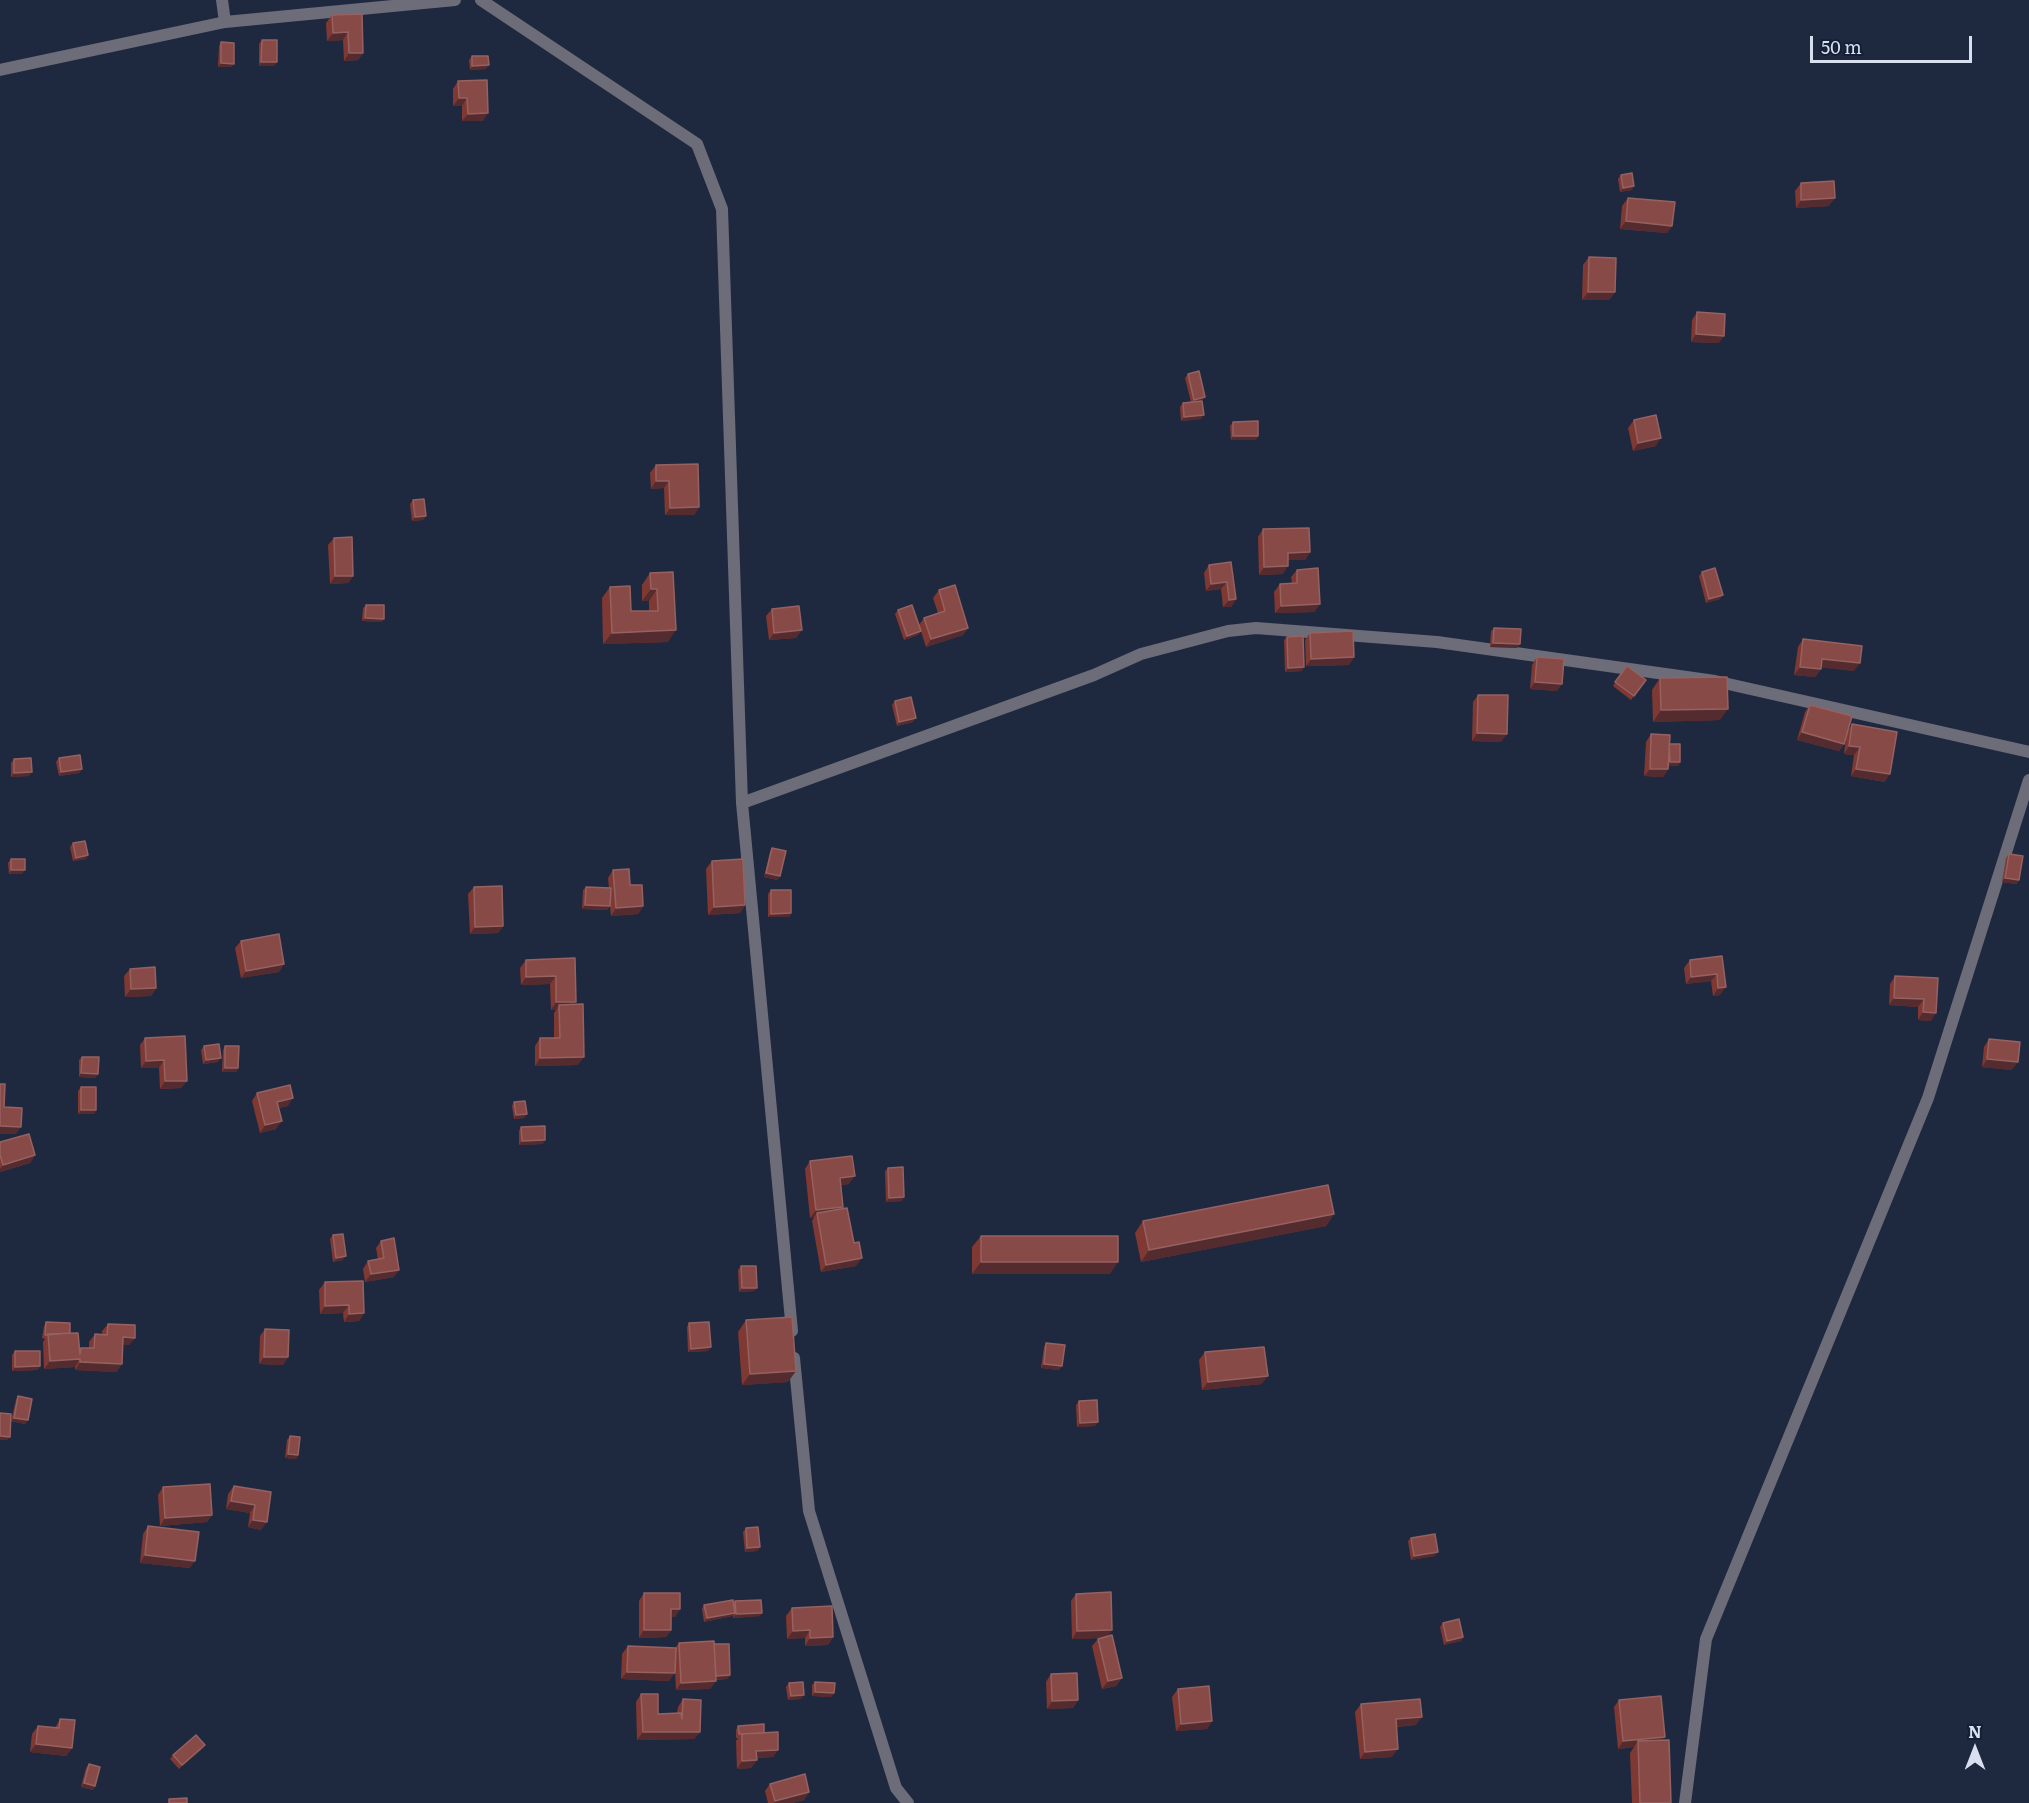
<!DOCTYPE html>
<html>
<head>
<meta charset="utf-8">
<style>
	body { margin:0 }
	#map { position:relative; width:2029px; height:1803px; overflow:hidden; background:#1e2940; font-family:Literata,serif }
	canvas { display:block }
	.north { position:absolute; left:1945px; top:1719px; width:60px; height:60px; -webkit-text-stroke:4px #151f36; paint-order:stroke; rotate:0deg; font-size:16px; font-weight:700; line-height:24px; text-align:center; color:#d8dfef }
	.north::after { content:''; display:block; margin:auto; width:21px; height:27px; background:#d8dfef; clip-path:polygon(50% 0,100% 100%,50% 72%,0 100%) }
	.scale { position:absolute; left:1810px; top:36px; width:162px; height:27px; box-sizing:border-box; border:3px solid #d8dfef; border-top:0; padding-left:8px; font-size:18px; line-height:21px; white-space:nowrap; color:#d8dfef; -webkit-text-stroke:4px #151f36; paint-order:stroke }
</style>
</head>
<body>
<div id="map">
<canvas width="2029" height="1803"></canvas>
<div class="north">N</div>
<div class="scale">50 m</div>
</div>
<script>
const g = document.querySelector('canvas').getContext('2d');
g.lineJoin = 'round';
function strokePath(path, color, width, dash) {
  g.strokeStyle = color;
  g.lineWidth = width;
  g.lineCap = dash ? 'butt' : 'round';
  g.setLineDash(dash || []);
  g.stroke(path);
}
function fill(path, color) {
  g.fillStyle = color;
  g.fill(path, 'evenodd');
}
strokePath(new Path2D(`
	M222,0L225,22L455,0
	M481,0L697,144L722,209L742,803L792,1331
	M0,70L225,22
	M742,803L1094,675L1141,654L1228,631L1256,628L1437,642L1715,681L2029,752
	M794,1358L809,1511L896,1788L908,1803
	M1685,1803L1706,1639L1928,1098L2029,780`), '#6d6c79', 12);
fill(new Path2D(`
	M362,14L363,53L358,60L344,61L343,40L327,41L326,23L332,15Z
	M262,40L277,62L274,66H259V44Z
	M221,42L231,67H218L219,46Z
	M472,56L486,69L470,70L469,60Z
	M458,81L483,121H462V106H453V89Z
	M1621,175L1632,190L1620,192L1618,179Z
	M1801,183L1829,206L1796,208L1795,191Z
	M1628,198L1672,226L1667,233L1620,229L1622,206Z
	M1589,257L1615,292L1609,300H1582L1583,265Z
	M1697,312L1719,343L1691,342L1692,320Z
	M1188,374L1202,401L1201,419L1181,421L1180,407L1183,403L1191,402L1185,378Z
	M1634,420L1656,446L1633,451L1628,428Z
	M1233,422L1256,440H1231L1230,426Z
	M656,465L699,507L694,515H665L664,488L651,489L650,473Z
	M413,500L426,516L423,520L412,521L410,504Z
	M1263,529L1310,552L1305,560H1288L1283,574L1259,575L1258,537Z
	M334,538L353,576L348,583L330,584L328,545Z
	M1231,562L1236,599L1231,607H1223L1221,589L1206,591L1204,573L1209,565Z
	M1297,570L1320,604L1314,612L1275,613L1274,592L1280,584L1292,583L1291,577Z
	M673,572L668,642L603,644L602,598L610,587L631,611H649V601H642V585L650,573Z
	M1702,572L1720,599L1706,603L1699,576Z
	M939,590L968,628L963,635L926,647L919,625L924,618L938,613L933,598Z
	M366,605L384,619L381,622L362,621L363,608Z
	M772,609L802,630L796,638L769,640L766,616Z
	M898,610L921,631L918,635L904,640L895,614Z
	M1494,628L1517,648L1490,647L1491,631Z
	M1310,633L1354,657L1349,665L1306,666L1305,640Z
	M1287,637L1302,671L1285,672L1284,640Z
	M1803,639L1854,671L1821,667V669L1815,677L1794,675L1798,647Z
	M1537,657L1557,691L1530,689L1532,665Z
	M1627,666L1646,680L1631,700L1613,686Z
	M1660,678L1720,720L1653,722L1652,690Z
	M1478,695L1501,742L1472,741L1473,702Z
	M895,701L913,722L897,726L892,705Z
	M1810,705L1848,731L1852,724L1885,782L1851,776L1854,755L1844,754L1846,737L1844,744L1839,751L1797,740L1805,712Z
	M1651,734L1669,744L1680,762L1678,766H1668V769L1663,777L1644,776L1646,742Z
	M59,758L82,769L79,773L59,776L56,762Z
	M14,759L29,776L11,777V763Z
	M73,843L88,855L86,859L73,861L70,847Z
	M772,848L780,876L777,880L764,877L770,852Z
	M2009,854L2019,880L2016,884L2002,882L2006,858Z
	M11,859L22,874H9L8,863Z
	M712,861L745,905L740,913L708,915L706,869Z
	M613,870L630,885L643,906L638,914L611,916L610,906L607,910L582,909L583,890L586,887L609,888L608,878Z
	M474,887L503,926L498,933L470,934L468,894Z
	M771,890L791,913L789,917H768V894Z
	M241,941L284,964L279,972L241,978L235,948Z
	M1722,956L1720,995L1713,996L1711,981L1686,984L1684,968L1690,960Z
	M575,958L574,1004L578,1065L535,1066V1046L540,1038H554V1013L556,1010H551L550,984L521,985L520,968L526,960Z
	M130,969L156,988L151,996L125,997L124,976Z
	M1895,976L1938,978L1931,1021L1918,1020V1007L1889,1005L1890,984Z
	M145,1038L187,1081L181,1088L160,1089L159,1068H141L140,1045Z
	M1989,1039L2012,1070L1982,1067L1984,1047Z
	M204,1046L218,1062L203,1064L201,1050Z
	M225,1046L238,1068L236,1072H222L223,1050Z
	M82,1057L98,1074L95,1078L79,1077V1060Z
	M81,1087L96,1110L94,1114H78V1091Z
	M257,1093L288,1106L278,1108L276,1129L260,1133L252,1101Z
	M514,1102L527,1114L524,1118L514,1119L512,1106Z
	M521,1127L543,1144L519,1145V1131Z
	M0,1142L35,1155L30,1163L0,1172Z
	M810,1161L849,1184L841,1185L842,1208L856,1266L821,1272L812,1221L814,1217L810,1218L805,1169Z
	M888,1168L902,1201L886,1202L885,1171Z
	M1334,1214L1326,1226L1141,1262L1135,1233L1143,1221Z
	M333,1235L343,1260L333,1262L330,1239Z
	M981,1236L1110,1274H972V1247Z
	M381,1241L394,1277L365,1282L363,1269L368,1261L378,1259L376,1248Z
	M741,1266L754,1291L739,1292L738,1270Z
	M325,1282L364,1313L359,1321L344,1322L343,1313L320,1314L319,1290Z
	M746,1320L788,1382L742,1385L738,1332Z
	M46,1322L70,1333L80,1349L89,1348V1342L95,1334L102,1335V1331L108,1324L135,1338L129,1345H123L117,1372L75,1370V1367L44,1369L43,1342L45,1339L42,1338L44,1326Z
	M689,1323L708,1351L688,1352L687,1327Z
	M265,1329L288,1357L283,1365L259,1364L260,1336Z
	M1046,1343L1062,1366L1059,1370L1041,1368L1044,1347Z
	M15,1351L38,1370L12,1371V1355Z
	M1205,1352L1262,1384L1202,1390L1199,1360Z
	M18,1396L28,1420L25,1424L11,1421L7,1440H0V1413L11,1421L16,1400Z
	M1079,1401L1098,1422L1095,1426L1077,1427L1076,1405Z
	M290,1436L298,1455L296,1459L285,1458L287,1440Z
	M234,1486L271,1492L261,1530L248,1527L250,1513L226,1509L228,1494Z
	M163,1487L212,1515L207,1522L160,1526L158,1495Z
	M148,1526L190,1568L140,1563L143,1534Z
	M746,1528L760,1547L757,1551L745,1552L743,1532Z
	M1411,1538L1435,1556L1411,1560L1408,1541Z
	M644,1593L680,1609L675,1617H671V1630L666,1637L639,1638V1601Z
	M1076,1594L1108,1636L1122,1678L1116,1686L1102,1689L1092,1646L1099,1638L1072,1639L1071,1601Z
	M735,1601L760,1616L733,1618V1615L732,1616L704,1622L702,1609L704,1605L733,1604Z
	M792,1608L833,1637L828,1645L805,1646V1638L787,1639L786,1616Z
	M1443,1623L1463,1637L1461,1641L1444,1645L1440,1627Z
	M679,1643L714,1644L730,1675L727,1679L716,1680L710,1689L676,1690L675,1671L669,1681L621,1679L622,1654L628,1646L675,1648Z
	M1051,1674L1078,1700L1073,1708L1047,1709L1046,1682Z
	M815,1682L834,1693L831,1697L812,1696V1685Z
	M789,1683L801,1699L788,1700L786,1687Z
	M1178,1689L1212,1721L1207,1729L1176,1731L1172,1697Z
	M641,1694L658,1714L677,1713L678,1707L683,1699L700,1732L694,1739L637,1740L636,1702Z
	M1619,1700L1662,1741L1671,1803H1632L1630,1753L1634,1747L1618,1749L1614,1707Z
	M1361,1704L1416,1725L1396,1727L1392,1757L1360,1759L1355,1712Z
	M60,1719L72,1748L66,1756L30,1752L32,1734L38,1726L55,1728Z
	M738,1726L764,1733L778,1750L773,1757L757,1758V1760L751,1768L737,1769L736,1741L738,1738H736V1730Z
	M202,1749L179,1769L170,1759L173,1755Z
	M89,1764L95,1786L93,1790L81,1787L86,1768Z
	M770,1784L809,1792L804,1800L792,1803H768L765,1791Z`), '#7f3932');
fill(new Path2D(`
	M348,32L343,40L327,41L333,33Z
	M349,53H363L358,60L344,61Z
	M261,62H277L274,66H259Z
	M221,63L234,64L231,67H218Z
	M489,65L486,69L470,70L472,66Z
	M459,98H467L462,106H453Z
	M488,113L483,121H462L468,114Z
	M1634,186L1632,190L1620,192L1623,188Z
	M1835,198L1829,206L1796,208L1801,200Z
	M1626,221L1672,226L1667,233L1620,229Z
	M1588,292H1615L1609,300H1582Z
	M1696,334L1724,336L1719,343L1691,342Z
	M1205,397L1202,401L1191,404L1194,400Z
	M1204,415L1201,419L1181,421L1184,417Z
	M1233,436H1258L1256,440H1231Z
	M1661,438L1656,446L1633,451L1638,443Z
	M656,481H669L664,488L651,489Z
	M699,507L694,515H665L670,508Z
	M426,516L423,520L412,521L415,517Z
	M1310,552L1305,560H1283L1288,553Z
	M1288,566L1283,574L1259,575L1264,567Z
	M335,576H353L348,583L330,584Z
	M1227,582L1221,589L1206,591L1211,584Z
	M651,589H657L649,601H642Z
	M1723,595L1720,599L1706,603L1709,599Z
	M1236,599L1231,607H1223L1229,600Z
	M1320,604L1314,612L1275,613L1281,606Z
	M365,618L384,619L381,622L362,621Z
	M968,628L963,635L926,647L931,639Z
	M676,630L668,642L603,644L612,633Z
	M802,630L796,638L769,640L774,633Z
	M921,631L918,635L904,640L907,636Z
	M1493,643L1520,644L1517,648L1490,647Z
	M1354,657L1349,665L1306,666L1311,659Z
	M1822,659L1860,663L1854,671L1816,667Z
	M1304,667L1302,671L1285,672L1288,668Z
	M1800,667L1821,669L1815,677L1794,675Z
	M1535,682L1562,684L1557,691L1530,689Z
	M1728,709L1720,720L1653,722L1661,710Z
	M916,718L913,722L897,726L899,722Z
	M1802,732L1844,744L1839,751L1797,740Z
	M1477,733L1507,734L1501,742L1472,741Z
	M1849,746L1860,747L1854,755L1844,754Z
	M1670,762H1680L1678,766H1667Z
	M82,769L79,773L59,776L61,772Z
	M1650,769H1668L1663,777L1644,776Z
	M1856,769L1890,774L1885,782L1851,776Z
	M32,772L29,776L11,777L14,773Z
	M88,855L86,859L73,861L76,858Z
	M11,870H25L22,874H9Z
	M766,873L780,876L777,880L764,877Z
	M2005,878L2019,880L2016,884L2002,882Z
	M585,905L610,906L607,910L582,909Z
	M745,905L740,913L708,915L714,907Z
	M643,906L638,914L611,916L616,908Z
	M791,913L789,917H768L771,914Z
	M503,926L498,933L470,934L475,927Z
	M284,964L279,972L241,978L246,971Z
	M1717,974L1711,981L1686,984L1691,977Z
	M556,976L550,984L521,985L526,977Z
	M1726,987L1720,995L1713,996L1718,988Z
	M156,988L151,996L125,997L131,989Z
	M1894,998L1924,999L1918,1007L1889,1005Z
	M556,1002H576L571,1009L559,1005L556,1010H551Z
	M1923,1012L1936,1013L1931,1021L1918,1020Z
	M584,1057L578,1065L535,1066L540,1058Z
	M221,1058L218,1062L203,1064L206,1060Z
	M1987,1059L2018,1062L2012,1070L1982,1067Z
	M164,1060L159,1068H141L146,1061Z
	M225,1068H238L236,1072H222Z
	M81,1073L98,1074L95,1078L79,1077Z
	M165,1081H187L181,1088L160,1089Z
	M293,1098L288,1106L272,1110L277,1102Z
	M81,1110H96L94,1114H78Z
	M527,1114L524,1118L514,1119L516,1115Z
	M282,1121L276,1129L260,1133L265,1125Z
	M0,1126L21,1127L16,1134H0Z
	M545,1140L543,1144L519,1145L522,1141Z
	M35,1155L30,1163L0,1172V1169L3,1165Z
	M855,1176L849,1184L834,1186L840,1178Z
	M904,1197L902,1201L886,1202L889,1198Z
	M843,1207L838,1215L817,1213L814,1217L810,1218L816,1210Z
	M1334,1214L1326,1226L1141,1262L1149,1250Z
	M346,1256L343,1260L333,1262L336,1258Z
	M862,1258L856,1266L821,1272L826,1265Z
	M981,1262H1118L1110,1274H972Z
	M399,1270L394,1277L365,1282L371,1274Z
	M742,1288H757L754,1291L739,1292Z
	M349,1305L343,1313L320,1314L325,1306Z
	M364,1313L359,1321L344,1322L349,1314Z
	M123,1337L135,1338L129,1345H118Z
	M711,1347L708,1351L688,1352L691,1349Z
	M264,1357H288L283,1365L259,1364Z
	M80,1359L75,1367L44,1369L50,1361Z
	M80,1362L122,1364L117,1372L75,1370Z
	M1044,1364L1062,1366L1059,1370L1041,1368Z
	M40,1366L38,1370L12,1371L15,1367Z
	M796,1371L788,1382L742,1385L750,1374Z
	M1268,1376L1262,1384L1202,1390L1208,1382Z
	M14,1418L28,1420L25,1424L11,1421Z
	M1098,1422L1095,1426L1077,1427L1080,1423Z
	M0,1436L10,1437L7,1440H0Z
	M288,1454L298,1455L296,1459L285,1458Z
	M231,1501L255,1505L250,1513L226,1509Z
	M212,1515L207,1522L160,1526L165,1518Z
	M253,1520L267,1522L261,1530L248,1527Z
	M760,1547L757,1551L745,1552L747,1548Z
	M1438,1552L1435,1556L1411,1560L1414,1556Z
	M145,1555L195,1561L190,1568L140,1563Z
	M671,1609H680L675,1617H665Z
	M735,1613L732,1616L704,1622L707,1618Z
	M762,1613L760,1616L733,1618L736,1614Z
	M644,1630H671L666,1637L639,1638Z
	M810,1630L805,1638L787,1639L793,1631Z
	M1112,1630L1107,1638L1072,1639L1077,1631Z
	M833,1637L828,1645L805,1646L810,1638Z
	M1463,1637L1461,1641L1444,1645L1447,1641Z
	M627,1672L675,1673L669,1681L621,1679Z
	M730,1675L727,1679L711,1680L714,1676Z
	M1122,1678L1116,1686L1102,1689L1108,1681Z
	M716,1681L710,1689L676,1690L681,1683Z
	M815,1692L834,1693L831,1697L812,1696Z
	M804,1695L801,1699L788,1700L791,1696Z
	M1078,1700L1073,1708L1047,1709L1052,1701Z
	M1422,1717L1416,1725L1390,1727L1396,1719Z
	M1212,1721L1207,1729L1176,1731L1181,1724Z
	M643,1732H700L694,1739L637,1740Z
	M1665,1737L1659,1745L1638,1741L1634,1747L1618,1749L1623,1741Z
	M36,1744L72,1748L66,1756L30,1752Z
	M205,1745L202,1749L179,1769L182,1765Z
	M1398,1749L1392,1757L1360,1759L1365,1752Z
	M778,1750L773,1757L751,1758L756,1751Z
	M757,1760L751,1768L737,1769L742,1761Z
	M84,1783L95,1786L93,1790L81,1787Z
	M809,1792L804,1800L792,1803H774L775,1801Z`), '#542b2f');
const building = new Path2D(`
	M362,14L363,53H349L348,32L333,33L332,15Z
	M262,40H277V62H261Z
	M221,42L234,43V64L221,63Z
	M472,56H488L489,65L472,66Z
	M487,80L488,113L468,114L467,98H459L458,81Z
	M1632,173L1634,186L1623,188L1621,175Z
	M1834,181L1835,198L1801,200V183Z
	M1628,198L1675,202L1672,226L1626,221Z
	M1589,257L1616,258L1615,292H1588Z
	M1697,312L1725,314L1724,336L1696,334Z
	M1199,371L1205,397L1194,400L1188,374Z
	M1202,401L1204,415L1184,417L1183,403Z
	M1656,415L1661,438L1638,443L1634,420Z
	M1258,421V436H1233V422Z
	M698,464L699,507L670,508L669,481H656V465Z
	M424,499L426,516L415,517L413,500Z
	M1309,528L1310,552L1288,553V566L1264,567L1263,529Z
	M352,537L353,576H335L334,538Z
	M1231,562L1236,599L1229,600L1227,582L1211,584L1209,565Z
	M1318,568L1320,604L1281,606L1280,584L1297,583V570Z
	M1715,568L1723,595L1709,599L1702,572Z
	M673,572L676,630L612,633L610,587L630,586L631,611H658L657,589H651L650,573Z
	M955,585L968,628L931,639L924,618L945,611L939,590Z
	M366,605H384V619L365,618Z
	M912,605L921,631L907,636L898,610Z
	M799,606L802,630L774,633L772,609Z
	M1494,628L1521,629L1520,644L1493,643Z
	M1353,631L1354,657L1311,659L1310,633Z
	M1303,636L1304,667L1288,668L1287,637Z
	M1803,639L1862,646L1860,663L1822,659L1821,669L1800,667Z
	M1537,657L1564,659L1562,684L1535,682Z
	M1627,666L1646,680L1634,696L1615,682Z
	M1727,677L1728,709L1661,710L1660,678Z
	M1478,695H1508L1507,734L1477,733Z
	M911,697L916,718L899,722L895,701Z
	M1810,705L1852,716L1844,744L1802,732Z
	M1852,724L1897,732L1890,774L1856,769L1860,747L1849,746Z
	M1651,734L1670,735L1668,769H1650Z
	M1669,744H1680V762H1670Z
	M80,755L82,769L61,772L59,758Z
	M31,758L32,772L14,773V759Z
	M85,841L88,855L76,858L73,843Z
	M772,848L786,851L780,876L766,873Z
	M2009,854L2023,856L2019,880L2005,878Z
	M11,859H25V870H11Z
	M743,859L745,905L714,907L712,861Z
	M629,869L630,885H642L643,906L616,908L613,870Z
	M502,886L503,926L475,927L474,887Z
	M586,887L611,888L610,906L585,905Z
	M771,890H791V913L771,914Z
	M279,934L284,964L246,971L241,941Z
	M1722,956L1726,987L1718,988L1717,974L1691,977L1690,960Z
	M575,958L576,1002H556V976L526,977V960Z
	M155,967L156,988L131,989L130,969Z
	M1895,976L1938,978L1936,1013L1923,1012L1924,999L1894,998Z
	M583,1004L584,1057L540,1058V1038H560L559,1005Z
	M185,1036L187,1081H165L164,1060L146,1061L145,1038Z
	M1989,1039L2020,1042L2018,1062L1987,1059Z
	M219,1044L221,1058L206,1060L204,1046Z
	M225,1046H239L238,1068H225Z
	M82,1057H99L98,1074L81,1073Z
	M0,1084H5L4,1107L22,1108L21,1127L0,1126Z
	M290,1085L293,1098L277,1102L282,1121L265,1125L257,1093Z
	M81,1087H96V1110H81Z
	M525,1101L527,1114L516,1115L514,1102Z
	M545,1126V1140L522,1141L521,1127Z
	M29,1134L35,1155L3,1165L0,1155V1142Z
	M852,1156L855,1176L840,1178L843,1207L816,1210L810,1161Z
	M903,1167L904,1197L889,1198L888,1168Z
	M1328,1185L1334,1214L1149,1250L1143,1221Z
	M847,1208L854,1243L859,1242L862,1258L826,1265L817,1213Z
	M343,1234L346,1256L336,1258L333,1235Z
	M981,1236H1118V1262H981Z
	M394,1238L399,1270L371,1274L368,1261L384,1258L381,1241Z
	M741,1266H756L757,1288H742Z
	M363,1281L364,1313L349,1314V1305L325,1306V1282Z
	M792,1317L796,1371L750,1374L746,1320Z
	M46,1322L70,1323V1333L45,1335Z
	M709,1322L711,1347L691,1349L689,1323Z
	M108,1324L135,1325V1338L123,1337L122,1364L80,1362V1359L50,1361L48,1334L78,1333L80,1354L81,1348H94L95,1334L107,1335Z
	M265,1329L289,1330L288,1357H264Z
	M1046,1343L1065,1345L1062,1366L1044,1364Z
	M1264,1347L1268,1376L1208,1382L1205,1352Z
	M15,1351H40V1366L15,1367Z
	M18,1396L32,1399L28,1420L14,1418Z
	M1097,1400L1098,1422L1080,1423L1079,1401Z
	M0,1413L11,1414L10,1437L0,1436Z
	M290,1436L300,1437L298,1455L288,1454Z
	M210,1484L212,1515L165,1518L163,1487Z
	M234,1486L271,1492L267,1522L253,1520L255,1505L231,1501Z
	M148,1526L199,1532L195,1561L145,1555Z
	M758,1527L760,1547L747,1548L746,1528Z
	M1435,1534L1438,1552L1414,1556L1411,1538Z
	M1111,1592L1112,1630L1077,1631L1076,1594Z
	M644,1593H680V1609H671V1630H644Z
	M733,1600L735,1613L707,1618L704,1605Z
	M761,1600L762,1613L736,1614L735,1601Z
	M832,1606L833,1637L810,1638V1630L793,1631L792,1608Z
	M1459,1619L1463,1637L1447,1641L1443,1623Z
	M1112,1635L1122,1678L1108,1681L1098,1639Z
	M714,1641L716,1681L681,1683L679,1643Z
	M714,1644H729L730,1675L716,1676Z
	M628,1646L676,1648L675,1673L627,1672Z
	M1077,1673L1078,1700L1052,1701L1051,1674Z
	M803,1682L804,1695L791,1696L789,1683Z
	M815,1682L835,1683L834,1693L815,1692Z
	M1209,1686L1212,1721L1181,1724L1178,1689Z
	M641,1694H658V1714L681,1713L682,1719L683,1699L701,1700L700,1732H643Z
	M1661,1696L1665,1737L1623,1741L1619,1700Z
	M1420,1699L1422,1717L1396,1719L1398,1749L1365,1752L1361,1704Z
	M60,1719L75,1720L72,1748L36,1744L38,1726L59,1728Z
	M764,1724V1733L739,1734L738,1726Z
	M778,1732V1750L756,1751L757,1760L742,1761V1734Z
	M196,1735L205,1745L182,1765L173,1755Z
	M1669,1740L1671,1803H1640L1638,1741Z
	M89,1764L100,1767L95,1786L84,1783Z
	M805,1774L809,1792L775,1801L770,1784Z
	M187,1798V1803H169V1799Z`);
fill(building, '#884a47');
strokePath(building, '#956261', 1.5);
</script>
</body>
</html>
